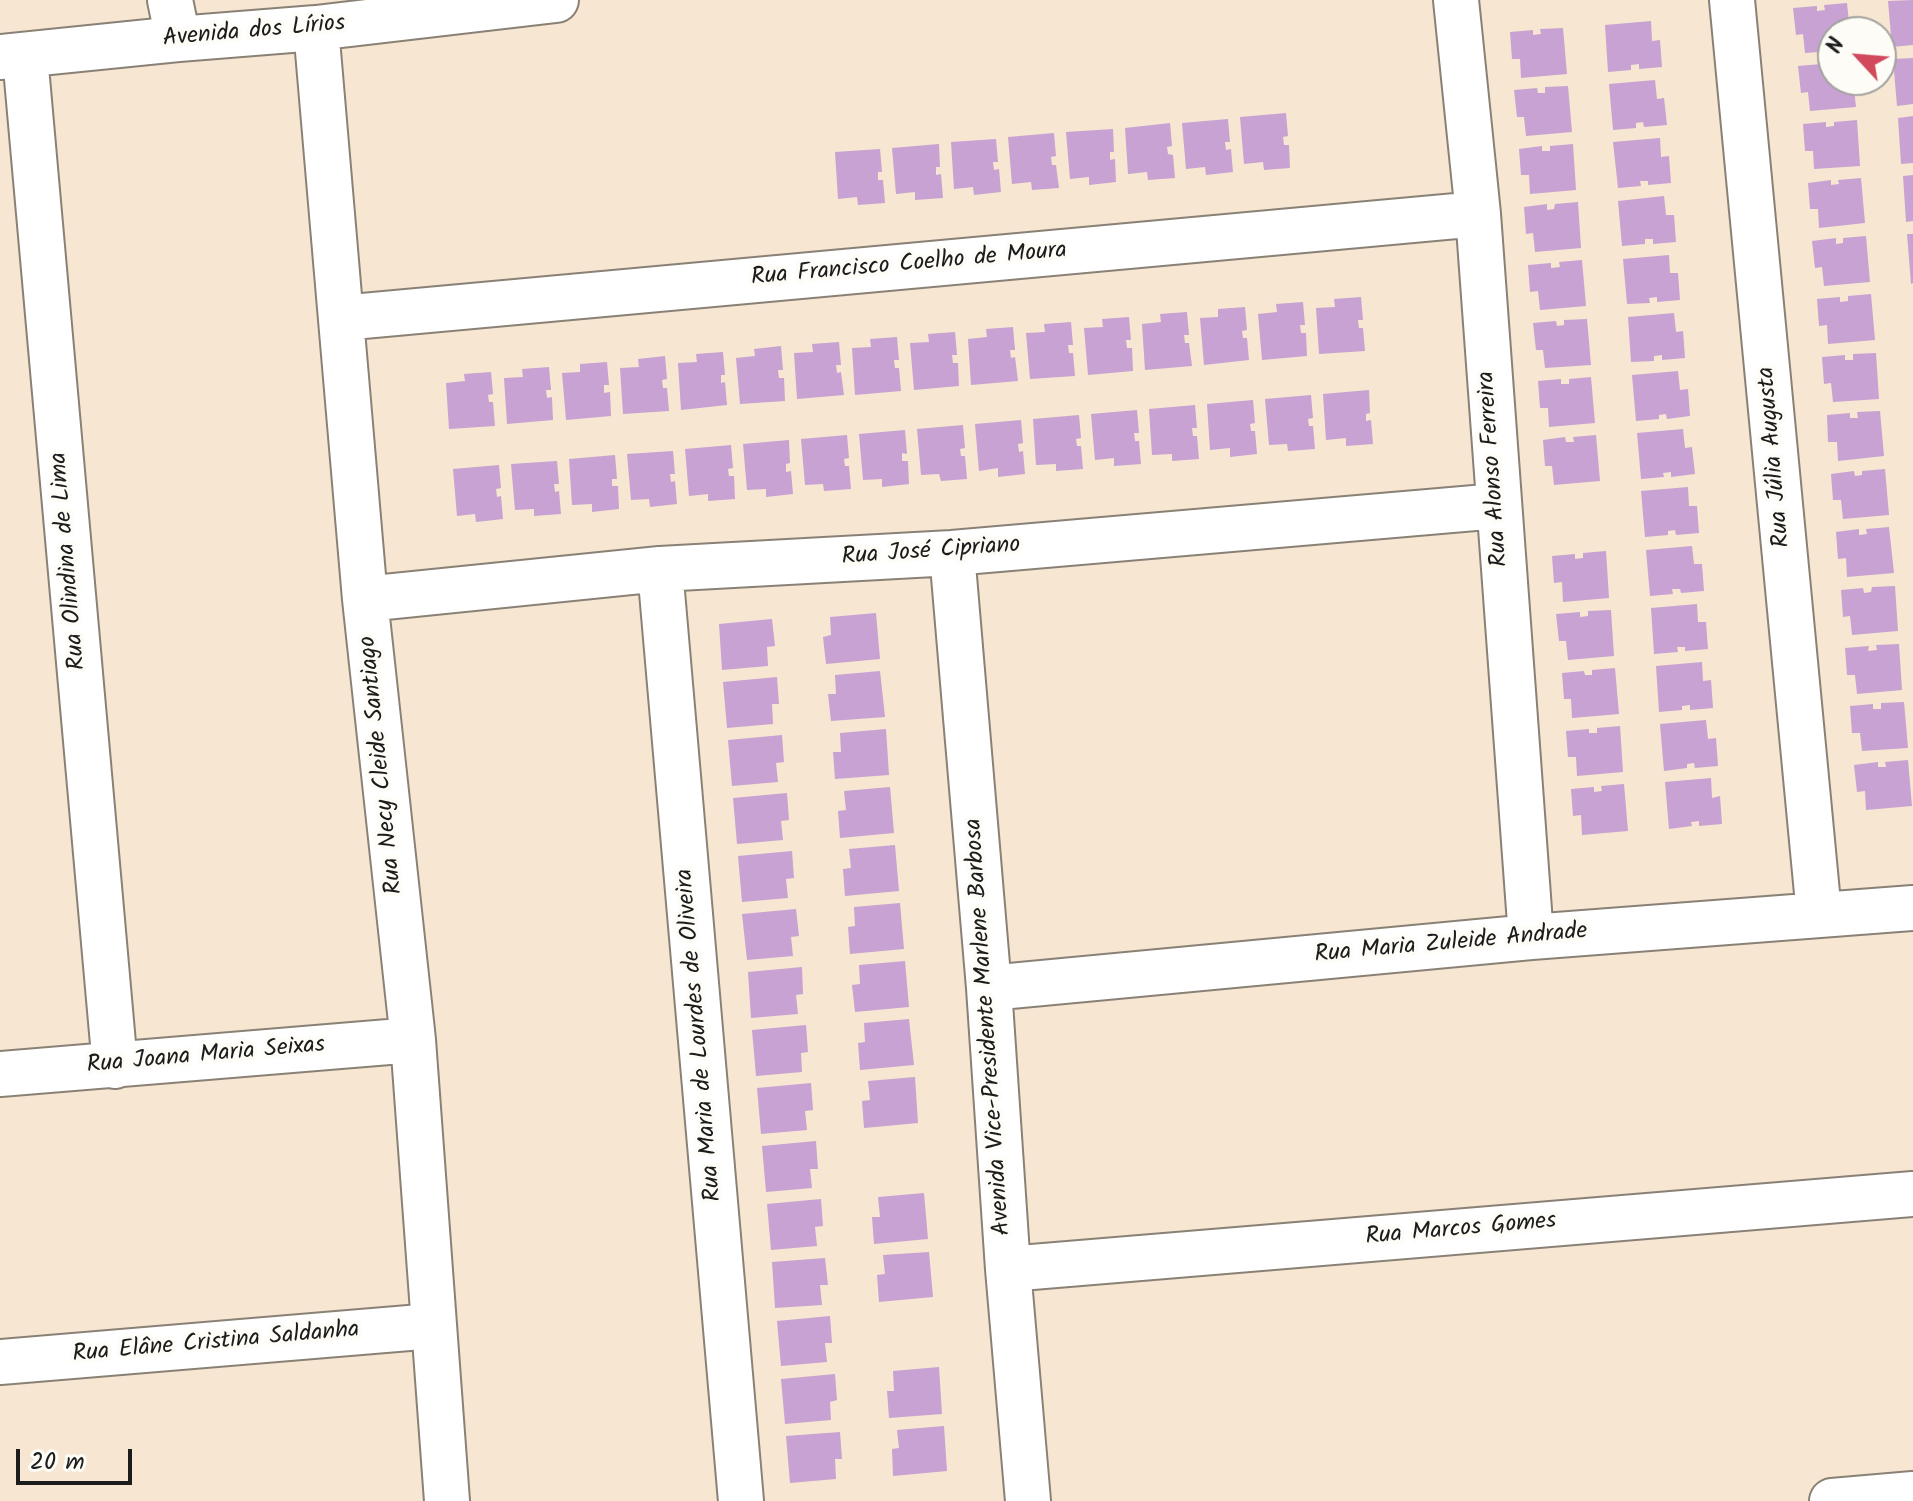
<!DOCTYPE html>
<html>
<head>
<meta charset="utf-8">
<style>
	body { margin:0 }
	#map { position:relative; width:1913px; height:1501px; overflow:hidden; background:#f7e6d1; font-family:Kalam,sans-serif }
	canvas { display:block }
	.north { position:absolute; left:1817px; top:16px; width:80px; height:80px; box-sizing:border-box; background:#fdfcf7; border:2px solid #a3a29f; border-radius:50%; rotate:296deg; font-size:22px; font-weight:700; line-height:32px; text-align:center; color:#1c1c1c }
	.north::after { content:''; display:block; margin:auto; width:28px; height:36px; background:#d1495b; clip-path:polygon(50% 0,100% 100%,50% 72%,0 100%) }
	.scale { position:absolute; left:16px; top:1449px; width:116px; height:36px; box-sizing:border-box; border:4px solid #1c1c1c; border-top:0; padding-left:10px; font-size:24px; line-height:28px; white-space:nowrap; color:#1c1c1c; -webkit-text-stroke:6px #fdfcf7; paint-order:stroke }
</style>
</head>
<body>
<div id="map">
<canvas width="1913" height="1501"></canvas>
<div class="north">N</div>
<div class="scale">20 m</div>
</div>
<script>
const g = document.querySelector('canvas').getContext('2d');
g.lineJoin = 'round';
function fill(path, color) {
  g.fillStyle = color;
  g.fill(path, 'evenodd');
}
function strokePath(path, color, width, dash) {
  g.strokeStyle = color;
  g.lineWidth = width;
  g.lineCap = dash ? 'butt' : 'round';
  g.setLineDash(dash || []);
  g.stroke(path);
}
function label(font, color, halo, rows, align = 'center') {
  g.font = font + ' Kalam,sans-serif';
  g.lineWidth = 8;
  g.setLineDash([]);
  g.textBaseline = 'middle';
  g.strokeStyle = halo;
  g.fillStyle = color;
  for (const [text, x, y, turn = 0] of rows) {
    g.save();
    g.translate(x, y);
    g.rotate((+turn || 0) * Math.PI / 180);
    g.textAlign = isNaN(turn) ? turn : align;
    if (halo) g.strokeText(text, 0, 0);
    g.fillText(text, 0, 0);
    g.restore();
  }
}
fill(new Path2D(`
	M1913,0V45L1892,47L1888,1Z
	M1847,3L1850,32H1833V51L1805,53L1803,34L1796,35L1793,8L1817,6V11L1825,10L1824,5Z
	M1651,21L1652,41L1660,40L1662,67L1639,69V64L1631,65V70L1608,72L1605,25Z
	M1563,28L1567,74L1521,78L1520,59H1512L1510,32L1533,30V35L1541,34L1540,29Z
	M1913,58V104L1897,106L1893,59Z
	M1829,63H1833V80H1853L1856,107L1810,111L1808,92L1801,93L1798,66L1821,64L1822,69L1829,68Z
	M1655,80L1657,99L1664,98L1667,125L1644,127L1643,122L1636,123V128L1613,130L1609,84Z
	M1568,86L1572,132L1526,136L1524,117H1517L1514,90L1537,88L1538,93H1545V87Z
	M1286,113L1288,136L1283,137L1284,145H1289L1290,168L1264,170L1263,162L1244,164L1240,117Z
	M1913,116V163L1901,164L1898,118Z
	M1228,119L1230,142H1225L1226,150L1231,149L1233,172L1206,175L1205,167L1186,169L1182,123Z
	M1857,120L1860,166L1814,169L1813,151H1805L1803,124L1826,122V127L1834,126V122Z
	M1170,123L1172,146L1167,147L1168,154L1173,155L1175,178L1148,180L1147,172L1128,174L1125,128Z
	M1113,129L1114,152H1110V160L1115,159L1116,182L1089,185V177L1070,179L1066,132Z
	M1054,133L1056,156L1051,157L1052,165H1056L1059,188L1032,190L1031,182L1012,184L1008,137Z
	M1660,138L1661,157L1669,156L1671,183L1648,185V181H1640L1641,186L1618,188L1613,142Z
	M996,139L998,162H993L994,170L999,169L1001,192L974,195L973,187L954,189L951,142Z
	M939,144L940,167H936V175L941,174L943,198L915,200V192L896,194L892,148Z
	M1573,144L1576,190L1530,194L1529,175H1521L1519,149L1542,146V151H1550V146Z
	M880,149L882,172H878V180H883L885,203L858,205L857,197L838,199L835,152Z
	M1913,175V221L1906,222L1903,176Z
	M1861,178L1865,223L1819,228L1818,209H1810L1808,183L1831,180V185L1839,184L1838,180Z
	M1664,196L1666,215H1674L1676,242L1653,244V239H1645V244L1622,246L1618,201Z
	M1578,202L1581,248L1535,252L1533,233L1526,234L1524,207L1547,204V210L1554,209L1555,204Z
	M1907,234H1913V283L1911,284Z
	M1866,236L1870,282L1824,286L1822,267L1815,268L1812,241L1836,238V244L1843,243V238Z
	M1669,255L1670,273H1678L1680,300L1657,302V297L1649,298L1650,303L1627,304L1623,259Z
	M1582,260L1586,306L1540,310L1538,291L1530,292L1528,265L1551,263V268L1560,267L1559,262Z
	M1871,294L1875,340L1828,344L1827,325L1819,326L1817,299L1840,297V302L1848,301V296Z
	M1361,297L1363,320H1358L1359,328H1363L1365,351L1319,354L1316,308L1335,307L1334,299Z
	M1303,302L1305,325H1300L1301,333H1306L1307,356L1262,360L1258,314L1277,312L1276,304Z
	M1245,307L1247,330L1242,331L1243,338H1247L1249,360L1204,365L1200,318L1218,317V309Z
	M1187,312L1189,335H1184L1185,343H1189L1192,366L1145,370L1142,324L1161,322L1160,314Z
	M1674,313L1676,332L1683,331L1685,358L1662,360V355L1654,356V361L1631,362L1628,317Z
	M1129,317L1131,340H1126L1127,348H1132L1133,371L1088,375L1084,328L1103,327L1102,319Z
	M1587,319L1591,365L1545,368L1543,350H1536L1533,323L1556,321L1557,326L1564,325V320Z
	M1071,322L1073,345H1068L1069,353H1073L1075,376L1030,379L1026,333L1045,332L1044,324Z
	M1013,327L1015,350H1010L1011,358L1015,357L1018,381L971,385L968,339L987,337L986,329Z
	M955,332L957,355H952L953,363H958L959,386L914,390L910,343L929,342L928,334Z
	M897,337L899,360H894L895,368H899L901,391L855,395L852,348L871,347L870,339Z
	M839,342L841,365H836L837,373L841,372L844,395L797,399L794,353L813,352L812,344Z
	M781,346L783,370H778L779,378H784L785,401L740,404L736,358L755,356L754,349Z
	M723,352L725,375H721V383L725,382L727,405L681,410L678,363L697,362L696,354Z
	M1876,353L1879,399L1833,402L1831,383L1824,384L1822,357L1845,355V360H1853V354Z
	M665,356L667,379L662,380L663,388H667L669,411L623,414L620,368L639,367L638,359Z
	M607,362L609,385H604V393L610,392L611,416L566,420L562,373L580,372V364Z
	M549,367L551,390H546L547,398L552,397L553,420L507,424L504,378L523,377L522,369Z
	M1678,371L1680,390L1688,389L1690,416L1667,419L1666,414L1659,415V419L1636,421L1632,375Z
	M491,372L493,394L488,395L489,402H493L495,426L449,429L446,383L465,381L464,374Z
	M1591,377L1595,423L1549,427L1548,408H1540L1538,381L1561,379V384H1569V379Z
	M1369,390L1370,413L1366,414V421L1371,420L1373,444L1346,446V438L1326,440L1323,394Z
	M1311,395L1313,418L1308,419L1309,426H1313L1315,449L1288,451L1287,444L1269,445L1265,399Z
	M1253,400L1255,423L1250,424L1251,431H1255L1257,454L1230,457V448L1210,450L1207,404Z
	M1195,405L1197,428H1192L1193,436H1197L1199,459L1172,461V454L1152,455L1149,409Z
	M1137,410L1139,433H1134L1135,441H1139L1141,464L1114,466V458L1095,460L1091,414Z
	M1880,411L1884,456L1838,461L1837,442H1828L1827,415L1850,413V418H1858L1857,412Z
	M1079,415L1081,438L1076,439L1077,446H1081L1083,469L1056,471V464L1036,465L1033,419Z
	M1021,420L1023,443L1018,444L1019,452L1023,451L1025,474L998,477V468L979,471L975,424Z
	M963,425L965,448L960,449L961,456H965L967,479L941,481L939,474L921,475L917,429Z
	M1683,429L1685,448L1692,447L1695,474L1671,477V472L1663,473L1664,477L1641,479L1637,433Z
	M905,430L907,454L902,453V461H908L909,484L882,487V479L863,480L859,434Z
	M847,435L849,458L844,459L845,466H849L851,489L824,491L823,484L805,485L801,439Z
	M1596,435L1600,481L1554,485L1552,466H1545L1543,440L1565,437L1566,442H1574L1573,437Z
	M789,440L790,463L786,464V472L791,471L793,494L766,497V489L747,490L743,444Z
	M731,445L733,468L728,469L729,476H734L735,499L708,501V494L689,496L685,449Z
	M673,451L675,474H670L671,482L675,481L677,504L650,507L649,499L631,500L627,454Z
	M615,455L617,479H612V486H618L619,509L592,512V504L572,505L569,459Z
	M557,461L559,484H554L555,492L559,491L561,514L534,516V509L515,510L511,464Z
	M499,465L501,488L496,489L497,497L501,496L503,519L476,522L475,514L457,516L453,469Z
	M1885,469L1889,515L1843,519L1841,500H1833L1831,474L1854,471L1855,476L1862,475V471Z
	M1688,487L1689,506H1697L1699,533L1676,535L1675,530L1668,531V535L1645,537L1641,491Z
	M1889,527L1894,573L1847,577L1846,558L1838,559L1836,532L1859,529V535L1867,534L1866,529Z
	M1692,546L1694,564H1702L1704,591L1681,593L1680,589H1672L1673,594L1650,596L1646,550Z
	M1606,551L1609,598L1563,602L1562,582L1554,583L1552,556L1575,554V559L1583,558V553Z
	M1895,586L1898,631L1852,635L1850,616L1843,617L1841,590L1863,588L1864,593L1871,592L1872,587Z
	M1697,604L1698,622H1706L1708,649L1685,651V647H1677L1678,652L1654,654L1651,608Z
	M1611,610L1614,656L1568,660L1566,641H1559L1556,614L1580,612V617L1588,616V611Z
	M876,613L880,659L826,664L823,637L831,635L830,617Z
	M772,619L775,646L767,647L768,666L722,670L719,624Z
	M1899,644L1902,690L1857,694L1855,675H1847L1845,648L1869,646L1868,651L1877,650L1876,645Z
	M1702,662L1703,681L1711,680L1713,708L1690,710V705L1682,706V710L1659,712L1656,666Z
	M1615,668L1619,714L1572,718L1571,699H1564L1562,673L1584,671L1585,675H1592V670Z
	M880,671L885,717L831,721L828,694H836L835,675Z
	M777,677L779,704H772L773,724L727,728L723,682Z
	M1904,702L1908,748L1862,751L1860,733H1852L1850,706L1873,704V709H1881V703Z
	M1706,720L1708,739L1716,738L1718,766L1695,768L1694,763L1687,764V768L1664,771L1660,724Z
	M1620,726L1623,772L1577,776L1576,757H1568L1566,731L1589,729V733H1597V728Z
	M886,729L889,775L835,779L833,752H841L840,733Z
	M782,735L784,762L776,763L778,782L732,786L728,740Z
	M1908,760L1912,806L1866,810L1865,791L1857,792L1854,765L1878,762V767H1886L1885,762Z
	M1711,778L1712,798L1720,796L1722,824L1699,826V821L1691,822L1692,826L1669,829L1665,782Z
	M1624,784L1628,831L1582,835L1581,815L1573,816L1571,789L1594,787V792L1602,791L1601,786Z
	M890,787L894,833L840,838L838,811L846,810L844,791Z
	M787,793L789,820L781,821L783,840L737,844L733,798Z
	M895,845L899,891L845,896L843,869L851,868L849,849Z
	M792,851L794,878L786,879L788,898L742,902L738,856Z
	M900,903L904,949L850,954L848,927L855,926L854,907Z
	M796,909L799,936L791,937L793,956L747,960L742,914Z
	M905,961L909,1007L855,1012L852,985L860,984L859,965Z
	M802,967L803,994L796,995L798,1014L751,1018L748,972Z
	M909,1019L914,1065L860,1070L858,1043L865,1042L864,1023Z
	M806,1025L808,1052L801,1053L802,1072L756,1076L752,1030Z
	M915,1077L918,1123L864,1128L862,1101L870,1100L868,1081Z
	M811,1083L813,1110L805,1111L807,1130L761,1134L757,1088Z
	M816,1141L818,1169H810L812,1188L766,1192L762,1146Z
	M924,1193L928,1239L874,1244L872,1217H880L878,1197Z
	M821,1199L823,1226L815,1227L817,1246L771,1250L767,1204Z
	M929,1252L933,1297L879,1302L877,1275L885,1274L883,1255Z
	M825,1258L828,1285H820L822,1305L775,1308L772,1262Z
	M830,1316L832,1343H825L827,1362L781,1366L777,1321Z
	M939,1367L942,1414L889,1418L887,1391H894L893,1371Z
	M835,1374L837,1400L830,1402L831,1420L785,1424L781,1379Z
	M944,1426L947,1471L893,1476L892,1449L899,1448L897,1430Z
	M840,1432L842,1459H835L836,1479L790,1483L786,1436Z`), '#c7a2d2');
const minor = new Path2D(`
	M170,0L178,39
	M1456,0L1478,214L1531,937
	M1732,0L1819,914
	M316,28L365,599L413,1040L447,1501
	M25,56L115,1066
	M0,57L178,39L316,28L556,0
	M341,318L1478,214
	M952,553L989,988L1008,1269L1028,1501
	M660,569L741,1501
	M365,599L660,569L952,553L1498,506
	M989,988L1531,937L1913,908
	M0,1074L413,1040
	M1008,1269L1913,1194
	M0,1362L433,1326
	M1832,1501L1913,1494`);
strokePath(minor, '#8a8176', 48);
strokePath(minor, '#fff', 44);
label('24px', '#1c1c1c', '#fdfcf7', [
	["Avenida dos Lírios",254,33,-5],
	["Rua Francisco Coelho de Moura",909,266,-5],
	["Rua Júlia Augusta",1776,457,-95],
	["Rua Alonso Ferreira",1495,469,-94],
	["Rua José Cipriano",931,553,-4],
	["Rua Olindina de Lima",70,561,-95],
	["Rua Necy Cleide Santiago",383,765,-96],
	["Rua Maria Zuleide Andrade",1451,945,-5],
	["Avenida Vice-Presidente Marlene Barbosa",990,1027,-94],
	["Rua Maria de Lourdes de Oliveira",701,1035,-95],
	["Rua Joana Maria Seixas",206,1057,-5],
	["Rua Marcos Gomes",1461,1231,-5],
	["Rua Elâne Cristina Saldanha",216,1344,-5]
]);
</script>
</body>
</html>
